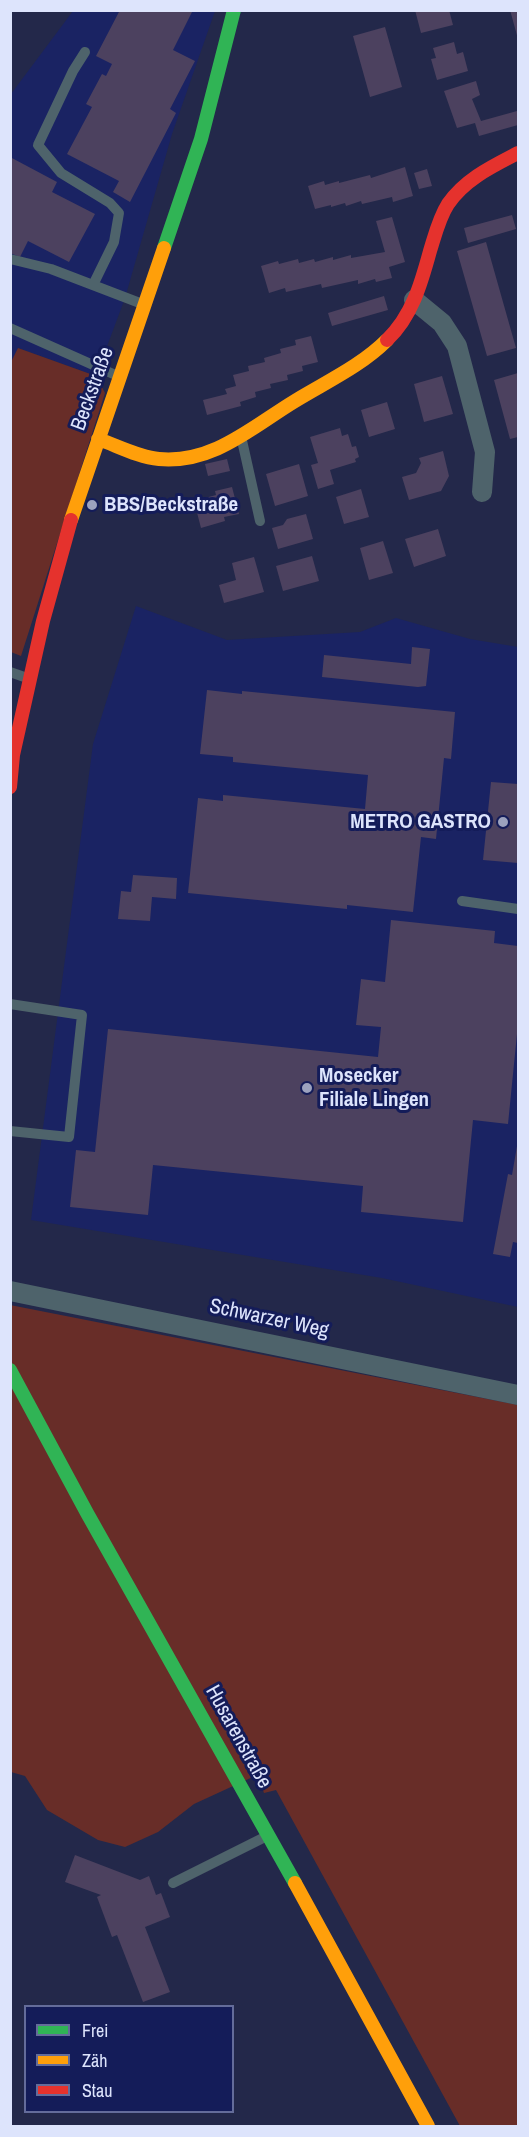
<!DOCTYPE html>
<html>
<head>
<meta charset="utf-8">
<style>
	body { margin:0 }
	#map { position:relative; width:529px; height:2137px; overflow:hidden; background:#23284a; font-family:"Archivo Narrow",sans-serif }
	canvas { display:block }
	.frame { position:absolute; inset:0; border:12px solid #dde4fc; pointer-events:none }
	.legend { position:absolute; left:24px; top:2005px; width:210px; height:108px; box-sizing:border-box; background:#141c59; border:2px solid #646c9a; margin:0; padding:8px 10px; list-style:none; font-size:18px; color:#dde4fc }
	.legend li { display:flex; align-items:center; gap:12px; height:30px }
	.legend b { width:30px; border:2px solid #646c9a }
</style>
</head>
<body>
<div id="map">
<canvas width="529" height="2137"></canvas>
<div class="frame"></div>
<ul class="legend">
<li><b style="height:8px;background:#30b455"></b>Frei</li>
<li><b style="height:8px;background:#ff9f0a"></b>Zäh</li>
<li><b style="height:8px;background:#e5322d"></b>Stau</li>
</ul>
</div>
<script>
const g = document.querySelector('canvas').getContext('2d');
g.lineJoin = 'round';
function fill(path, color) {
  g.fillStyle = color;
  g.fill(path, 'evenodd');
}
function strokePath(path, color, width, dash) {
  g.strokeStyle = color;
  g.lineWidth = width;
  g.lineCap = dash ? 'butt' : 'round';
  g.setLineDash(dash || []);
  g.stroke(path);
}
function label(font, color, halo, rows, align = 'center') {
  g.font = font + ' "Archivo Narrow",sans-serif';
  g.lineWidth = 6;
  g.setLineDash([]);
  g.textBaseline = 'middle';
  g.strokeStyle = halo;
  g.fillStyle = color;
  for (const [text, x, y, turn = 0] of rows) {
    g.save();
    g.translate(x, y);
    g.rotate((+turn || 0) * Math.PI / 180);
    g.textAlign = isNaN(turn) ? turn : align;
    if (halo) g.strokeText(text, 0, 0);
    g.fillText(text, 0, 0);
    g.restore();
  }
}
fill(new Path2D(`
	M73,11H215L172,134L125,298L96,376L18,348L11,364V94Z
	M136,606L227,640L360,632L396,618L470,639L518,647V1307L382,1278L31,1220L93,744Z`), '#1a2363');
fill(new Path2D(`
	M18,348L96,376L105,393L21,656L11,652L10,364Z
	M10,1305L518,1405V2126H460L276,1790L264,1793L257,1775L194,1804L158,1832L125,1847L98,1840L47,1810L25,1776L11,1772Z`), '#682d28');
fill(new Path2D(`
	M120,10H193L173,50L195,61L170,109L176,113L130,202L113,192L119,181L67,154L92,107L86,104L102,74L106,76L112,64L96,56Z
	M415,10H449L453,25L421,33Z
	M510,10H518V39Z
	M385,27L402,87L370,97L353,36Z
	M454,42L457,54L463,52L468,71L437,80L431,59L436,58L433,48Z
	M476,81L480,95L472,99L481,121L517,111L518,125L479,136L475,123L457,128L444,91Z
	M10,157L57,182L52,192L95,214L69,262L28,241L20,257L10,253Z
	M405,167L413,196L393,202L392,197L362,204L361,201L346,206L345,203L331,207V205L315,209L308,186L324,181L325,185L339,181V183L370,175L371,178Z
	M427,169L432,186L419,189L414,173Z
	M512,215L516,229L468,243L464,228Z
	M392,217L405,262L389,267L392,278L376,282L375,279L358,284V280L322,288L321,284L286,292L285,288L269,293L261,266L278,261L279,264L298,259L299,263L314,259L315,262L333,257V260L351,255V258L385,252L376,221Z
	M486,242L516,348L487,356L457,251Z
	M384,296L388,310L332,326L328,313Z
	M311,336L318,362L302,366L303,371L287,375L288,380L270,384L271,388L255,392L256,397L240,402L241,406L207,415L203,400L227,394L225,389L236,386L233,375L249,371L248,366L265,362L264,358L281,353L280,349L296,345L295,340Z
	M518,373V437L510,439L494,380Z
	M442,376L453,414L424,422L414,384Z
	M387,402L395,429L369,437L361,410Z
	M340,428L342,436L348,434L352,447L356,446L359,457L355,459L356,462L330,470L334,484L318,489L311,465L318,463L310,437Z
	M443,451L449,476L441,491L409,500L402,477L416,473L421,463L419,458Z
	M227,459L230,471L208,476L205,464Z
	M299,464L308,496L275,506L266,474Z
	M232,487L239,514L224,517L225,521L201,528L194,501L216,495L215,491Z
	M361,489L369,517L344,524L336,497Z
	M306,514L313,539L278,549L272,528L283,525L287,519Z
	M438,529L446,556L414,567L405,539Z
	M383,541L393,573L369,580L360,548Z
	M312,556L319,581L283,591L276,566Z
	M254,557L264,592L224,603L219,585L236,580L232,563Z
	M412,647L430,649L426,686L418,687L322,677L324,655L411,664Z
	M207,690L242,694V691L455,712L451,759L444,758L436,839L421,837L413,912L347,905V909L188,893L198,798L223,801V795L365,809L368,775L233,762V757L200,754Z
	M491,782L518,784V863L483,860Z
	M133,875L177,878L176,899L152,897L150,921L118,919L121,891L131,892Z
	M391,920L495,931L494,943L518,946V1024L508,1124L473,1120L463,1222L361,1212L363,1186L153,1165L148,1215L70,1207L76,1150L95,1152L108,1029L378,1057L381,1027L356,1025L361,979L385,982Z
	M517,1146L518,1243L513,1242L510,1257L493,1254L508,1174L512,1175Z
	M75,1855L140,1880L149,1876L156,1895L161,1893L170,1917L145,1927L170,1992L143,2002L117,1935L112,1937L97,1897L101,1895L65,1882Z`), '#4c415f');
strokePath(new Path2D(`
	M85,52L73,71L38,145L61,173L110,203L119,213L114,242L93,285
	M10,259L51,269L145,305
	M10,328L120,377
	M241,436L260,521
	M10,672L30,679
	M462,901L518,909
	M10,1004L82,1015L69,1137L10,1131
	M173,1883L269,1835`), '#4e636b', 10);
strokePath(new Path2D(`
	M414,300L442,323L457,346L485,452L482,492
	M10,1291L518,1395`), '#4e636b', 20);
strokePath(new Path2D(`
	M164,248L201,139L234,10
	M10,1370L87,1513L295,1883`), '#30b455', 14);
strokePath(new Path2D(`
	M98,439C118,446 138,457 159,459C213,464 252,427 295,401C326,382 361,366 387,340
	M71,520L164,248
	M295,1883L428,2126`), '#ff9f0a', 14);
strokePath(new Path2D(`
	M387,340C412,316 421,284 430,251C435,235 439,218 448,204C465,179 493,166 518,153
	M10,787L13,755L43,621L71,520`), '#e5322d', 14);
for (const [x, y, r, color] of [
	[92,505,6,"#9ca2be"],
	[503,822,6,"#9ca2be"],
	[307,1088,6,"#9ca2be"]
]) {
  const dot = new Path2D();
  dot.arc(x, y, r, 0, 2 * Math.PI);
  g.fillStyle = color;
  g.fill(dot);
  strokePath(dot, '#141c59', 2);
}
label('21px', '#dde4fc', '#141c59', [
	["Beckstraße",93,389,-70],
	["Schwarzer Weg",269,1319,12],
	["Husarenstraße",238,1737,61]
]);
label('bold 21px', '#dde4fc', '#141c59', [
	["BBS/Beckstraße",104,505],
	["METRO GASTRO",491,822,"right"],
	["Mosecker",319,1076],
	["Filiale Lingen",319,1100]
], 'left');
</script>
</body>
</html>
